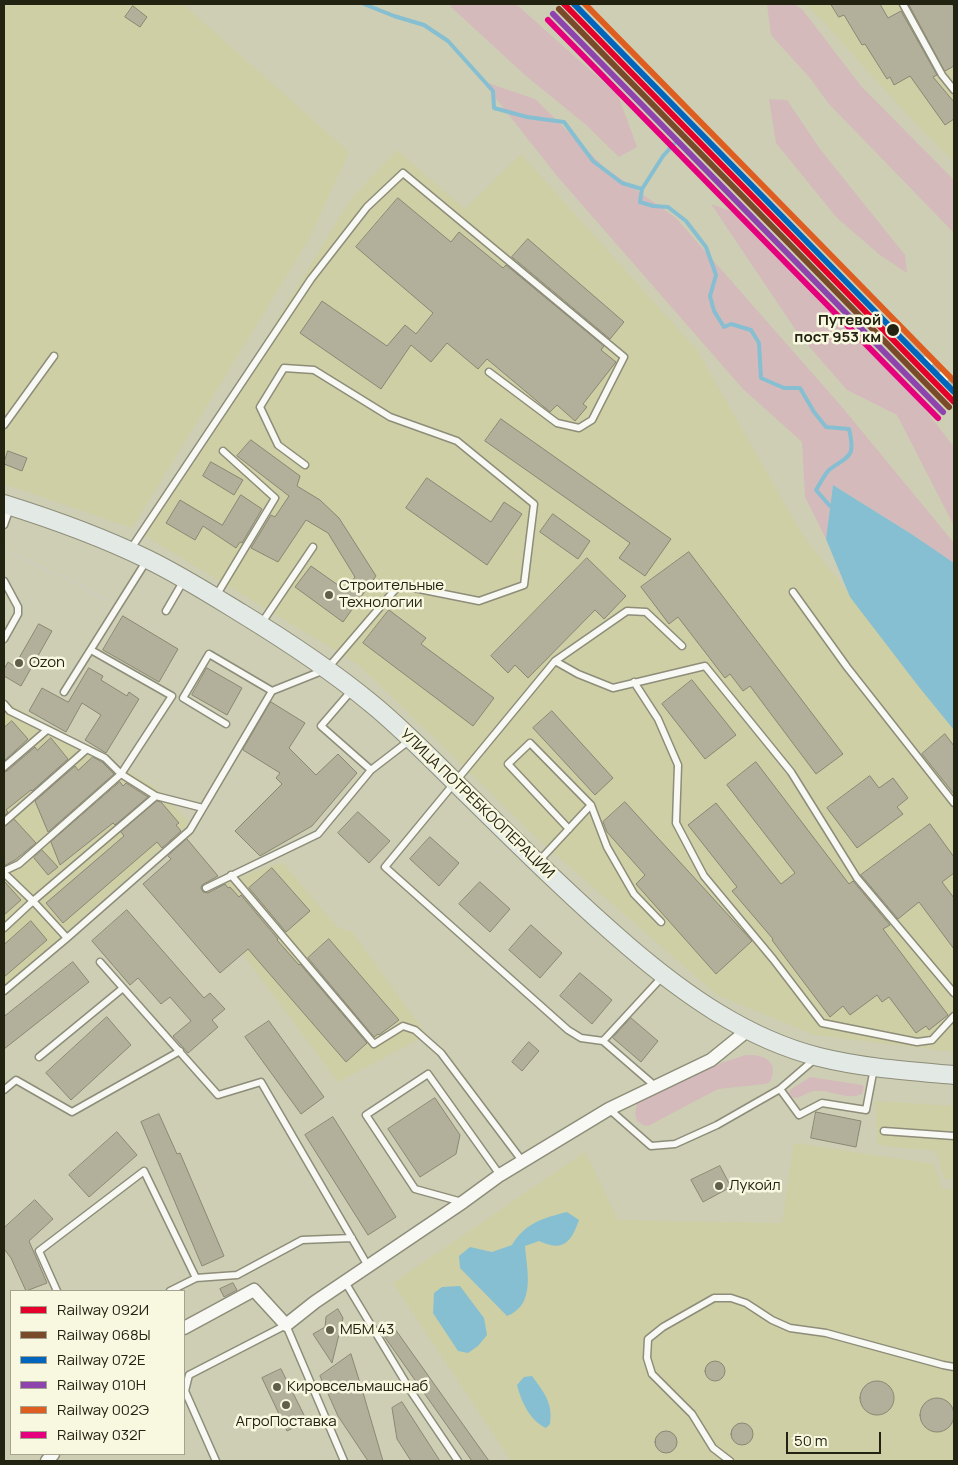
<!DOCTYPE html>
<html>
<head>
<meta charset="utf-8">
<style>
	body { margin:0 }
	#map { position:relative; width:958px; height:1465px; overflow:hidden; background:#ceceb4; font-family:Manrope,sans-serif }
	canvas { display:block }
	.frame { position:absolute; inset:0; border:5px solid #232311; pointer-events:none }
	.legend { position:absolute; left:10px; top:1290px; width:175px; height:165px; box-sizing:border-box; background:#f8f8e1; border:1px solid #a3a38e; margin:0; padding:6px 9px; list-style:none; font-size:15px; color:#232311 }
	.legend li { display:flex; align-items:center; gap:10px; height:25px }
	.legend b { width:25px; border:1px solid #a3a38e }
	.scale { position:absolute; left:786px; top:1432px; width:95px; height:22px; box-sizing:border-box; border:2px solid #232311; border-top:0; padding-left:6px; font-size:15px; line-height:18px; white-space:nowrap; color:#232311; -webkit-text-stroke:4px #f8f8e1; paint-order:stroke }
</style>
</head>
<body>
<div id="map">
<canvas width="958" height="1465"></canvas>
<div class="frame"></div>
<ul class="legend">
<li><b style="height:6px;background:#e4002b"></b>Railway 092И</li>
<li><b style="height:6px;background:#7a4b2a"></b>Railway 068Ы</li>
<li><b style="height:6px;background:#0065bd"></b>Railway 072Е</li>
<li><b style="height:6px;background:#8e44ad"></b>Railway 010Н</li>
<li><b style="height:6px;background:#dd5e20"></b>Railway 002Э</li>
<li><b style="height:6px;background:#e5007d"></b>Railway 032Г</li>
</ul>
<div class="scale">50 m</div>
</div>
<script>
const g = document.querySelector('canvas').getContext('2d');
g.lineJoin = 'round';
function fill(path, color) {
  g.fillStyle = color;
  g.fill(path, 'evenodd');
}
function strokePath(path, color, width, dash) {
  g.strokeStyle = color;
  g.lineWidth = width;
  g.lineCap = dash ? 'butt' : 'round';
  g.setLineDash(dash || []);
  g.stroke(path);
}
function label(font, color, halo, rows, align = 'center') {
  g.font = font + ' Manrope,sans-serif';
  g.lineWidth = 5;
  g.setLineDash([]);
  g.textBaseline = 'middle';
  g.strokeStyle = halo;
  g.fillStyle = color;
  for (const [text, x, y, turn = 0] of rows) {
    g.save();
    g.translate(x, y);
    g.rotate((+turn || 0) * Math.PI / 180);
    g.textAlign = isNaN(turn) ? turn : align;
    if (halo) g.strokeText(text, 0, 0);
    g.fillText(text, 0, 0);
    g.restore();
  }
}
fill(new Path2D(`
	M4,4H183L349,152L308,241L132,528L4,484Z
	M807,4H954V162L917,125Z
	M397,150L465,209L521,154L697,350L802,534L954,727V1052L815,1035L717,995L540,841L358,664L145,536L350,200Z
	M4,700L155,787L190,823L4,987Z
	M282,862L337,927L352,932L427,1035L338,1082L199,895L243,876Z
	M875,1101L954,1106V1179H944L936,1151L878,1145Z
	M794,1143L934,1164L942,1189H954V1461H511L393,1283L585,1152L618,1220L782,1223Z`), '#cecfa5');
fill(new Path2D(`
	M450,4H516L618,95L637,147L619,157L585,124L526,76L451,7Z
	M767,4H793L802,9L861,86L954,180V233L829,104L810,78L771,35Z
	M482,81L535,99L604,167L676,218L842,407L954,543V563L913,535L833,485L826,539L805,497L802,442L743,389L557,176Z
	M769,99L787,100L820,149L905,255L907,273L880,255L837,218L776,143Z
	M711,204L745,216L844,326L913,394L954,447V526L897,415L847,390L799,335Z
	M746,1055C763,1054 780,1061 770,1082L765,1084L718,1089L648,1126L643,1125L637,1121L635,1114L637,1103L721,1063Z
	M810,1077L862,1085L864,1087L862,1094C847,1101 830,1089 814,1091C805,1092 801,1100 791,1097L789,1094L790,1090Z`), '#d4babb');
fill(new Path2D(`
	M833,485L913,535L954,563V730L919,687L850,597L826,539Z
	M567,1212L579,1220C571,1243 563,1252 539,1241L525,1246C527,1271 536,1305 507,1316L460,1268L459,1256L470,1247L492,1252L512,1245C525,1223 543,1218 567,1212Z
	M460,1286L484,1318L487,1335L478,1346L468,1353L458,1351L433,1313L434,1293L442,1287Z
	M532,1376C544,1393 553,1402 550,1424L546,1428C530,1421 521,1401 517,1385L524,1377Z`), '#86bfd1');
strokePath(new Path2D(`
	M364,4L394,16L424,25L448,41L493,91L494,108L527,117L564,122L593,161L622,183L642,189L640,202L653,206L668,207L686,221L706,247L716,275L710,296L714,311L724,327L731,324L751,330L759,343L761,378L784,388H800L814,412L826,427L849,429C856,458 849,455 829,470C824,475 820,484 816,490L830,506H834
	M642,189L663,156L674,144`), '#86bfd1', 4);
const building = new Path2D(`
	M831,4H880L888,18L901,11L937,75L933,77L954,102V119L945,125L910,76L894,85L890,77L887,79L865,44L862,45L844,15L839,17Z
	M909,4H952L954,8V66L945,71Z
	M133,6L147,17L140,27L125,17Z
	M398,198L451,242L459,232L503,268L506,265L604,346L601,350L616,362L583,404L587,407L575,421L557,405L550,412L487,359L478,369L447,343L431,362L411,345L381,389L300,333L322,301L387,346L405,325L416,334L433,313L356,247Z
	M528,239L624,322L610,339L512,257Z
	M501,419L671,539L645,576L619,558L630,543L485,441Z
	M251,440L300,476L297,486L320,500L339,518L376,576L343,622L295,587L311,566L345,590L355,577L328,533L306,520L278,562L251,548L271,515L275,517L289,496L237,456Z
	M8,451L27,458L22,471L4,464Z
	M211,462L243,480L234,495L203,476Z
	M427,478L491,522L504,502L522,514L487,565L406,508Z
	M241,495L262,509L242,543L240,542L236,548L203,526L195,540L166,523L180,500L222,525Z
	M553,514L590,541L578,559L540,532Z
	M689,552L843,754L816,774L750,686L743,691L730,674L725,678L678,617L669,624L641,587Z
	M587,558L626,596L604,619L595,610L528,678L515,665L508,673L491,656Z
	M389,610L426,638L421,644L494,698L473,726L363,643Z
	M123,616L178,649L159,682L103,650Z
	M39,624L52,631L21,686L4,676V669L8,662L14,666Z
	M89,668L103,676L101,680L127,696L129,692L139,699L106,753L85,740L101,715L82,703L66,732L29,711L42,688L68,702Z
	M207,668L242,688L227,715L192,695Z
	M692,680L736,735L705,759L662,704Z
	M271,702L305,723L289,748L316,775L338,754L357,773L312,826L260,856L235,831L282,784L276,778L280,773L243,750Z
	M552,711L613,778L595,795L533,728Z
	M12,721L28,739L4,761V728Z
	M945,734L954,746V794L922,754Z
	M51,738L68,759L32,791L31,790L6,810L8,812L4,816V772L7,771L35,747L37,750Z
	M93,757L102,762L114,774L48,832L35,801L75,766L78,770Z
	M756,762L849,884L853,881L890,925L883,929L948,1015L929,1030L926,1026L916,1033L889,997L882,1002L877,995L850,1015L843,1006L830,1017L772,940L773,939L732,891L737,887L688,825L716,803L781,884L795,873L727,785Z
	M870,776L879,788L893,778L908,798L897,807L903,814L857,848L827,808Z
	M120,782L123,786L126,783L148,797L115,825L113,823L60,865L51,842Z
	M157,801L161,802L179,823L176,825L181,831L162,848L157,842L63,923L46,903L124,836L121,832Z
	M625,802L752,941L716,974L636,884L645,875L607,832L603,822Z
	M358,812L390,841L369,863L338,833Z
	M14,819L36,843L15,860L4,866V827Z
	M930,824L954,857V873L942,882L954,898V949L919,902L898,919L861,875Z
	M430,837L459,863L439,886L410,859Z
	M187,839L218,876L202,885L201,888L203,892L208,893L225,884L228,888L230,887L239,897L241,895L278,939L277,940L299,965L300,964L367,1043L346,1062L248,949L220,973L143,884L171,859L168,856Z
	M42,850L58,867L48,875L34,858Z
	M272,868L310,911L286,932L249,888Z
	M4,881L21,900L4,915Z
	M480,882L510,909L490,932L459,904Z
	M127,910L204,998L210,993L225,1009L212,1020L218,1027L188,1053L173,1036L191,1021L170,997L161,1004L138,978L130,985L92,941Z
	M31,921L47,940L4,977V945Z
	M531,925L562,953L540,978L509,950Z
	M329,939L399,1020L379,1035L378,1034L374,1037L308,958Z
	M73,962L89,982L4,1049V1017Z
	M580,973L612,1000L592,1024L560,996Z
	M107,1017L131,1045L71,1100L46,1073Z
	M631,1018L658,1041L641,1062L613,1038Z
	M269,1021L324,1097L301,1114L245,1037Z
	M529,1042L539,1051L522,1071L512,1062Z
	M435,1098L460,1135L456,1154L420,1177L388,1129Z
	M816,1112L861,1121L856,1147L811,1138Z
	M159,1114L177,1154L180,1153L224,1256L202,1266L141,1122Z
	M333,1117L396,1217L368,1235L305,1135Z
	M117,1132L137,1155L89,1197L69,1175Z
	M720,1166L731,1187L703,1202L691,1180Z
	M35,1200L53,1219L29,1241L47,1283L26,1291L11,1258L4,1249V1228Z
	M233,1283L237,1290L224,1297L220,1289Z
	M338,1309L343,1318L332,1363L313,1334L325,1327L326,1317Z
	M395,1329L489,1461H472L384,1336Z
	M351,1354L364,1396L383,1461H368L338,1416L320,1376Z
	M705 1371a10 10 0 1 1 20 0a10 10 0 1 1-20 0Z
	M281,1369L307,1421L287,1431L262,1378Z
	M860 1398a17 17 0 1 1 34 0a17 17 0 1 1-34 0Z
	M920 1415a17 17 0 1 1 34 0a17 17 0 1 1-34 0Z
	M402,1402L440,1461H411L397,1439L392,1408Z
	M731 1434a11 11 0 1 1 22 0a11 11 0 1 1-22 0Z
	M655 1442a11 11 0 1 1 22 0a11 11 0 1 1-22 0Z`);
fill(building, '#b2af9b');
strokePath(building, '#8a8774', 1);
const service = new Path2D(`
	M903,4L942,75L954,90
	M4,425L54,356
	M4,525L10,508
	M130,550L311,279L367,207L403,173L624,357L592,420L579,428L557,423L489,372
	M4,581L18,607V614L4,639
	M793,592L847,667L954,803
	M216,596L275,498L223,451
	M166,611L184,580
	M261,624L313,547
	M555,661L578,674L613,688L705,666L791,772L857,878L954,993
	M634,682L658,719L678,765L676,823L704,876L773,959L822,1023L917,1042L932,1040L954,1016
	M352,690L321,726L371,770
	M64,692L147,560
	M4,704L10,711L105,758L121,774L156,796L203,808
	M226,724L183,698L209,654L272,691L327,669L399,585L479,601L524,585L534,504L457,441L390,417L314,370L284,368L260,407L278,445L305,465
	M4,767L47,730
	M4,822L87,749
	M569,829L508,764L530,743L591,805L607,847L634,894L661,922
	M538,862L591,805
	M4,871L19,864L121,774L172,696L91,650
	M4,873L33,901L156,796
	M231,875L374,1044L403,1026L415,1030L441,1053L523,1162
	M206,888L318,834L371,770L410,740
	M4,928L33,901L67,938
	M100,962L218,1095L261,1082L368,1266
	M4,991L67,938L190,830L272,691
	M603,1041L663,976
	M39,1057L123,988
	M655,1086L603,1041L581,1038L568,1030L385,867L555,661L627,611L646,612L682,646
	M780,1089L799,1115L822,1103L866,1110L874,1068
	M4,1090L16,1080L72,1112L180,1051
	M609,1109L651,1146L675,1144L717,1125L780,1089L816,1058
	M884,1131L954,1136
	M462,1202L415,1189L366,1115L428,1074L500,1175
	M345,1282L412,1393L458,1461
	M57,1291L39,1251L144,1171L196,1278
	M170,1291L196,1278L237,1275L302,1240L352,1238
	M216,1461L185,1391L189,1375L286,1325L344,1461
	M730,1461L713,1448L692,1414L652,1374L647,1358L648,1339L663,1327L714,1298H731L746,1303L772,1320L790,1328L826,1333L943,1365L954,1367`);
const minor = new Path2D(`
	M184,1328L254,1290L286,1325L315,1302L463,1202L500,1175L609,1109L711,1060L748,1030
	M47,1461L53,1454`);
const secondary = new Path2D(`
	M4,504C52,519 102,537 147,559C180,575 210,594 241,613C287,641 331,670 372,704C404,730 433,761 463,790C517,843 571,897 628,946C684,994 747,1039 819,1057C863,1068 909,1071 954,1075`);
strokePath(service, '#8d8d79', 9);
strokePath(minor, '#8d8d79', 15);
strokePath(secondary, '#8d8d79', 20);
strokePath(new Path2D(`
	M4,551L79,584L110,602`), '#cdcdc6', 2.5, [2.5, 4]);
strokePath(service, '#f8f8f4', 6);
strokePath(minor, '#f8f8f4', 12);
strokePath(secondary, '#e3e9e4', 18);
const rail = new Path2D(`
	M907,343L954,385`);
strokePath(rail, '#babab2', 5.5);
strokePath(rail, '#f8f8e1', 4, [11]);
strokePath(new Path2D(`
	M564,4L954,402`), '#e4002b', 6);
strokePath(new Path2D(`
	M559,9L949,407`), '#7a4b2a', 6);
strokePath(new Path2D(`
	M574,4L954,392`), '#0065bd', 6);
strokePath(new Path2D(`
	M553,14L943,412`), '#8e44ad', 6);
strokePath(new Path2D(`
	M585,4L954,381`), '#dd5e20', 6);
strokePath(new Path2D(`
	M548,20L938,418`), '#e5007d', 6);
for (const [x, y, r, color] of [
	[893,330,7,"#232311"],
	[329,595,5,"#5f5f4a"],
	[19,663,5,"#5f5f4a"],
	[719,1186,5,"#5f5f4a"],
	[330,1330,5,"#5f5f4a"],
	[277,1387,5,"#5f5f4a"],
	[286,1405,5,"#5f5f4a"]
]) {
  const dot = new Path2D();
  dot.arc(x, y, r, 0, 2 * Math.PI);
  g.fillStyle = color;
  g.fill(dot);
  strokePath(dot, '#f8f8e1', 2);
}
label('bold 15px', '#232311', '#f8f8e1', [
	["Путевой",881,321],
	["пост 953 км",881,338]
], 'right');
label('15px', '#232311', '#f8f8e1', [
	["Строительные",339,586],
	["Технологии",339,603],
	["Ozon",29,663],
	["Лукойл",729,1186],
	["МБМ 43",340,1330],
	["Кировсельмашснаб",287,1387],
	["АгроПоставка",286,1422,"center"]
], 'left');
label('15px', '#232311', '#f8f8e1', [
	["УЛИЦА ПОТРЕБКООПЕРАЦИИ",477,804,44]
]);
</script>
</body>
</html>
